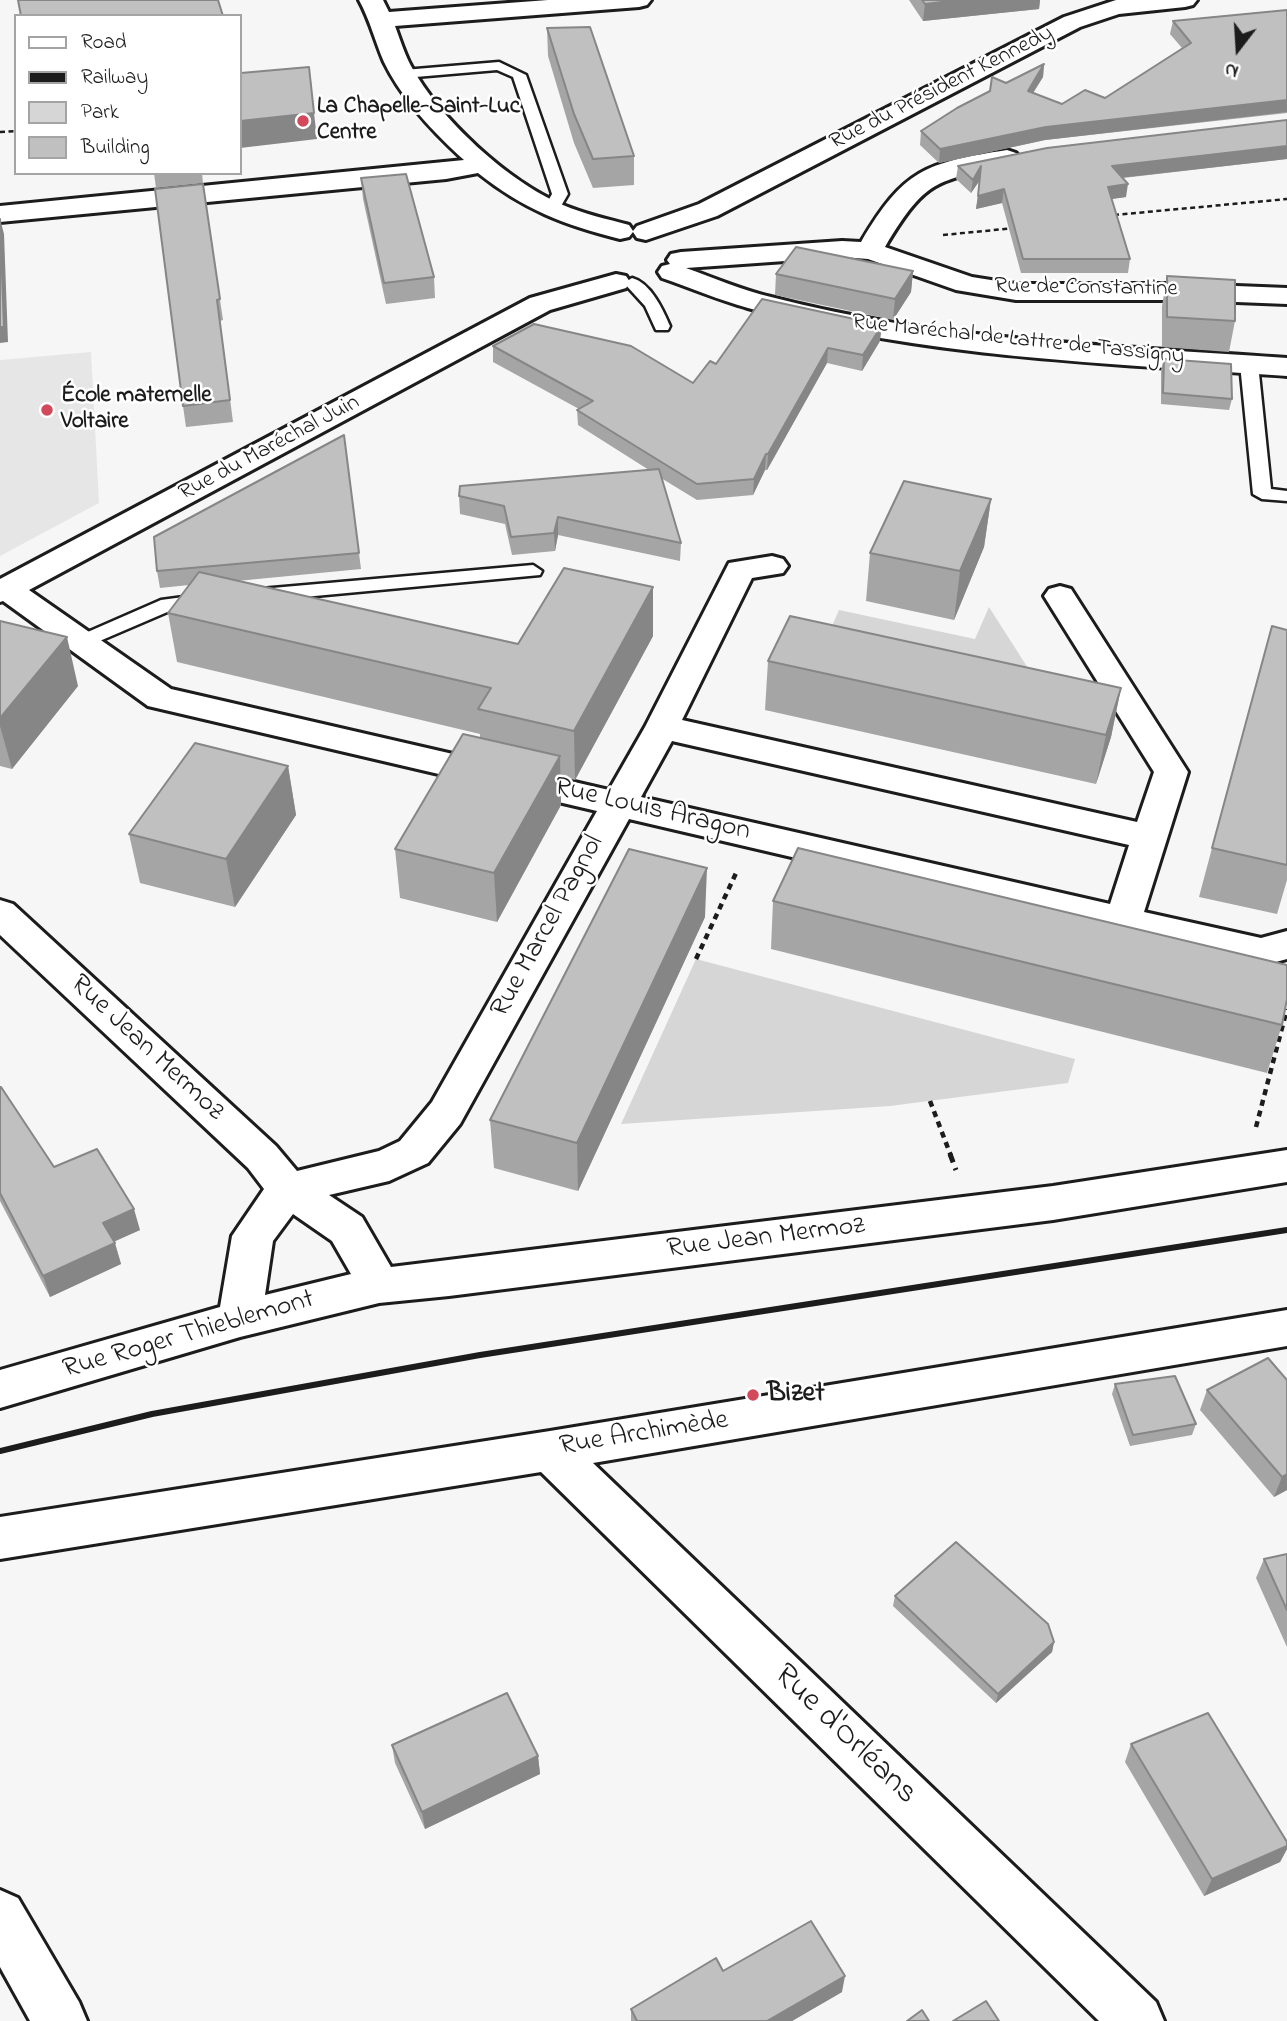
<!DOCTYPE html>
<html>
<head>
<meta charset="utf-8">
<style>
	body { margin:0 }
	#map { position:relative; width:1287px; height:2021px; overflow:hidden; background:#f6f6f6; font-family:"Indie Flower",sans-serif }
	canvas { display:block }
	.legend { position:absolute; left:14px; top:14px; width:228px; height:161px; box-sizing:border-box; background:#fff; border:2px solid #a4a4a4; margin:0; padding:9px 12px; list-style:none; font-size:21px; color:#1c1c1c }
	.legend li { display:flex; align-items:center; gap:14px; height:35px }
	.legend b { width:35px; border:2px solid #a4a4a4 }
	.north { position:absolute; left:1203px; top:14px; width:70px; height:70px; -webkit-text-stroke:5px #fff; paint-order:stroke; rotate:197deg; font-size:19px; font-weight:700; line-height:28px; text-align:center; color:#1c1c1c }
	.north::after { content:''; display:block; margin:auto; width:24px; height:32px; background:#1c1c1c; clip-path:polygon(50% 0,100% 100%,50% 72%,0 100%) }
</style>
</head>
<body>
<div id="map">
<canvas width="1287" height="2021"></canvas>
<ul class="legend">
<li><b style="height:9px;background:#fff"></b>Road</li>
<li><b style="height:9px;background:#1c1c1c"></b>Railway</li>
<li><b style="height:19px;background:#d6d6d6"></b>Park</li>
<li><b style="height:19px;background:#c0c0c0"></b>Building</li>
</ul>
<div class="north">N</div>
</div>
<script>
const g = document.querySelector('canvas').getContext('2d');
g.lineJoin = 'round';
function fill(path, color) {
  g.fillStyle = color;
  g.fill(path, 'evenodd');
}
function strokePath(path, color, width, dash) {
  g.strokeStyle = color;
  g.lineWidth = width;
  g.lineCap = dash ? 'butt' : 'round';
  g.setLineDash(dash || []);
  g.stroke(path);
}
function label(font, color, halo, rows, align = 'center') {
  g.font = font + ' "Indie Flower",sans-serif';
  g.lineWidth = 5;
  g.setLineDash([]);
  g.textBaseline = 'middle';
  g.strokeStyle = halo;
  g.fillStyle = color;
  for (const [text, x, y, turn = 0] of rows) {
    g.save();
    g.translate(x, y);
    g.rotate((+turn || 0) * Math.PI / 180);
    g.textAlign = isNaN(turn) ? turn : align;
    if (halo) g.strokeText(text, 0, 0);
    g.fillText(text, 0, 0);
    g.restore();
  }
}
fill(new Path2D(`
	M91,352L99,503L0,556V360Z`), '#e6e6e6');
fill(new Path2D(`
	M989,607L1049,701L821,651L839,610L975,639Z
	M696,959L1075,1059L1068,1083L890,1106L621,1124Z`), '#d6d6d6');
const service = new Path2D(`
	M499,62L526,75L568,194L557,213H545L543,210L552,194L513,77L497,70L404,78L397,74L404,70Z
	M632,278C651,283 663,310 670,326L668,330H656L645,306L624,283Z
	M1249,359L1258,364L1271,489L1287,491V501L1262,499L1253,494L1240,364Z
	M533,565L542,571L540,575L261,601L251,595L261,589Z
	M206,594L213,596L216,600L213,604L172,610L88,646H74L71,642L74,638L161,600Z`);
const minor = new Path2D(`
	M359,0H383L389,12L548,0H651L647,5L639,7L395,26C400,39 404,53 411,66C440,119 507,181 563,205C584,214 607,219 629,225L633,231L637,226L699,204L1064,17L1116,0H1197L1193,5L1185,7L1119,14L1080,27L717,216L646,240L637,238L633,232L629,237L620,239C564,225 523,209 478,173L446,179L0,222V206L464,160C433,132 402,99 384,62C375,41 370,20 359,0Z
	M1007,150L1016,153L1020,158L1016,163C938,183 929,173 885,247L972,277L1016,284H1186L1287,288V304L1186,300H1016L956,290L868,259L842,257L686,268C714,278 742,290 771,297C939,341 1115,346 1287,358V376C1107,363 922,358 748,308C719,300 691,288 662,278L658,272L662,266L670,264L667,260L671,254L681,252L842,241L861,242C904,169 925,163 1007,150Z
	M616,274L626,276L630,282L626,288L550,310L29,590L171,689L609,790L645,727L729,563L772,556L783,559L788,566L783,573L752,578L682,720L1137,822L1154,772L1044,596L1049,589L1060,586L1071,589L1188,772L1144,912L1261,938L1287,931V959L1261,966L1250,964L629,819L460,1124L428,1163L389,1181L329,1195L362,1217L391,1267L1053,1186L1287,1150V1182L1053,1220L449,1296L379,1303L240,1337L0,1408V1370L220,1307L232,1236L264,1189L248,1168L0,935V900L13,904L276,1146L297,1171L379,1151L400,1141L432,1102L597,811L148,706L3,601L0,602V579L530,298ZM672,741L1129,845L1110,904L641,797ZM293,1214L332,1241L351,1274L265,1295L273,1241Z
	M1287,1310V1346L593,1463L1156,2002L1164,2021H1099L541,1472L0,1559V1517L550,1431Z`);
const secondary = new Path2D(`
	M0,1890L18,1898L79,2002L87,2021H30L0,1967Z`);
strokePath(service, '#1c1c1c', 5);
strokePath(minor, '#1c1c1c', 6);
strokePath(secondary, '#1c1c1c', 6);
strokePath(new Path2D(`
	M0,132L16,131
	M1114,215L1287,199
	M943,235L1015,228`), '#1c1c1c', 2.5, [5, 3.5]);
strokePath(new Path2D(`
	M696,959L737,871
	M930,1101L951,1156
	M1256,1127L1287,1009`), '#1c1c1c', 4.5, [6, 5]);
strokePath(new Path2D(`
	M950,1154L956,1170`), '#1c1c1c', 5, [9, 6]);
fill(service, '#fff');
fill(minor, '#fff');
fill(secondary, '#fff');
strokePath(new Path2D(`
	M0,1451L152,1414L480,1355L1287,1230`), '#1c1c1c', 6);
fill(new Path2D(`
	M909,0H1040L1039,9L923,21Z
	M1287,10V113L1045,140L939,163L920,145L921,131L1006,83L1044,64L1043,77L1033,93L1062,104L1105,98L1182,48L1170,34L1173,21Z
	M547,28L634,156V185L593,188L574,143L548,56Z
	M1287,159L1123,178L1126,197L1111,199L1130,259L1128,273H1021L1002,203L976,209L980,180L971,193L956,179L958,166Z
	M154,173H202L203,183L156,188Z
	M361,178L434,277L435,298L386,304L363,199Z
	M203,184L223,320L220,321L233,422L186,427L183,406Z
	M913,271L911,292L893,320L775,295L776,274Z
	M1167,276L1235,321L1229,352L1162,347V306Z
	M880,341L862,371L827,363L767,470H765L753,495L697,500L661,478L681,543L680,561L558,535L555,551L512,555L505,524L460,514L459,496L649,470L578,425L577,410L579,409L493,362V346L693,383L716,364Z
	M1164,359L1232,399L1229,410L1161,404V370Z
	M344,435L361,569L237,581L518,644L653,587V636L575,780L560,776L561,805L497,922L400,898L395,849L480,738V734L177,662L168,613L189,585L160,588L157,571Z
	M991,499L984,547L954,620L866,601L870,553Z
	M0,621L78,686L12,769L0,766Z
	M1287,630V880L1277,914L1199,897L1212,848Z
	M768,661L1121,688L1111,737L1096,784L765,710Z
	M288,766L296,815L235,907L140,883L129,834Z
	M773,901L1282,1025L1267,1073L771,949Z
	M705,917L578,1191L494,1168L490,1120Z
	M0,1087L54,1167L140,1230L114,1241L121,1264L50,1297L0,1201Z
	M1268,1358L1287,1490L1274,1497L1200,1410L1207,1390Z
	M1115,1384L1196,1424L1192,1435L1130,1446L1112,1394Z
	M1287,1554V1647L1256,1578L1264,1559Z
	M895,1596L1054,1642L1052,1652L996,1703L893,1606Z
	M1131,1744L1287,1842V1849L1280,1862L1204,1896L1125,1762Z
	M392,1745L538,1756L540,1774L425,1829L395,1763Z
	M723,1971L842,1992L792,2021H631V2009Z`), '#a5a5a5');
fill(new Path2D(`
	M959,0H1040L1039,9L923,21L925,4Z
	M1044,64L1043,77L1026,104L1028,91Z
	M1287,100V112L1045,140L939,163L940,149L1046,127Z
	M314,113L317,139L240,148V121Z
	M1287,146V159L1110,179L1112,166Z
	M981,166L980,180L971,193L973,180Z
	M1128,184L1126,197L1105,200L1108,187Z
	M1004,189L1002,203L976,209L978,196Z
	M0,219L4,234L8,342L0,343Z
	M913,271L911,292L893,320L895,299Z
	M882,325L880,341L862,371L863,355Z
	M828,348L827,363L767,470L768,454Z
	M766,454L765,470L753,495L754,479Z
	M991,499L984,547L954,620L960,571Z
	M558,517V535L555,551L554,533Z
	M653,587V636L575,780L574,731Z
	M67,637L78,686L12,769L0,726V718Z
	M1121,688L1111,737L1096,784L1106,735Z
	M560,756L561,805L497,922L494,873Z
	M288,766L296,815L235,907L226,859Z
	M707,868L705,917L578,1191L577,1143Z
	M134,1209L140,1230L109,1244L103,1223Z
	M115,1243L121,1264L50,1297L43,1276Z
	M1287,1474V1490L1274,1497L1282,1477Z
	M1054,1642L1052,1652L996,1703L998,1694Z
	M538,1756L540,1774L425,1829L422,1812Z
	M1287,1846V1849L1280,1862L1204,1896L1212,1879Z
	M845,1976L842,1992L792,2021H767Z`), '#868686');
const building = new Path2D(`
	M18,0H218L223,16H21Z
	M922,0H959L925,4Z
	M1287,10V100L1046,127L940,149L921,131L957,108L990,91L992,77L1006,83L1044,64L1028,91L1062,104L1085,90L1105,98L1191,43L1173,21Z
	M590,27L634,156L593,159L574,114L547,28Z
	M309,67L314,113L240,121V69L241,73Z
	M1287,120V146L1112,166L1128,184L1108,187L1130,259H1023L1004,189L978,196L981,166L973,180L958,166L1047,148Z
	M406,174L434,277L384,283L361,178Z
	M203,184L220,299L217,300L230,400L183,406L155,189Z
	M0,219L4,327H0Z
	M796,247L913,271L895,299L776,274Z
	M1167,276L1235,280V321L1167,317Z
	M762,299L882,325L863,355L828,348L768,454H766L754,479L697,484L577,410L593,401L493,346L534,324L631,346L693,383L710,361L716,364Z
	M1164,359L1231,364L1232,399L1163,393Z
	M344,435L359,553L157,571L154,537Z
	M659,469L681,543L558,517L554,533L511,537L504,506L459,496L460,486Z
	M904,481L991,499L960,571L870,553Z
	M564,568L653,587L574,731L478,709L491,688L168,613L199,572L518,644Z
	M790,616L1121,688L1106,735L768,661Z
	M0,621L67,637L0,718Z
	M1272,626L1287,630V865L1212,848Z
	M463,734L560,756L494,873L395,849Z
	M195,743L288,766L226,859L129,834Z
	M798,848L1287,965V999L1282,1025L773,901Z
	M629,849L707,868L577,1143L490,1120Z
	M0,1087H1L54,1167L97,1149L134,1209L103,1223L115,1243L43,1276L0,1193Z
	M1268,1358L1287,1380V1474L1282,1477L1207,1390Z
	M1175,1376L1196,1424L1133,1435L1115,1384Z
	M956,1542L1048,1624L1054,1642L998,1694L895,1596Z
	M1287,1554V1610L1264,1559Z
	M507,1693L538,1756L422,1812L392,1745Z
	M1208,1713L1287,1842V1846L1212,1879L1131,1744Z
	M811,1921L845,1976L767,2021H637L631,2009L716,1958L723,1971Z
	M986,2001L999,2021H953Z
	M922,2010L929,2021H907Z`);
fill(building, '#c0c0c0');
strokePath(building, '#868686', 2);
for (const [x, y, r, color] of [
	[303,121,7,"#d1495b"],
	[47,410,7,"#d1495b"],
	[753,1395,7,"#d1495b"]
]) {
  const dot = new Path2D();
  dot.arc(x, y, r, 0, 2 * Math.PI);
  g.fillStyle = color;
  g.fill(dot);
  strokePath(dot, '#fff', 2.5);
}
label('23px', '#1c1c1c', '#fff', [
	["Rue du Président Kennedy",942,89,-27],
	["Rue de Constantine",1086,289,1],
	["Rue Maréchal de Lattre de Tassigny",1018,341,6],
	["Rue du Maréchal Juin",270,449,-28]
]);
label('bold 23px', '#1c1c1c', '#fff', [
	["La Chapelle-Saint-Luc",317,108],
	["Centre",317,134],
	["École maternelle",61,397],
	["Voltaire",61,423]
], 'left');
label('28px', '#1c1c1c', '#fff', [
	["Rue Louis Aragon",652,811,13],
	["Rue Marcel Pagnol",549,927,-61],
	["Rue Jean Mermoz",146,1049,43],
	["Rue Jean Mermoz",766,1239,-7],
	["Rue Roger Thieblemont",189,1336,-16],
	["Rue Archimède",644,1435,-9]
]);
label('bold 28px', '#1c1c1c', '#fff', [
	["Bizet",767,1395]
], 'left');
label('33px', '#1c1c1c', '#fff', [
	["Rue d'Orléans",844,1736,44]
]);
</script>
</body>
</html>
